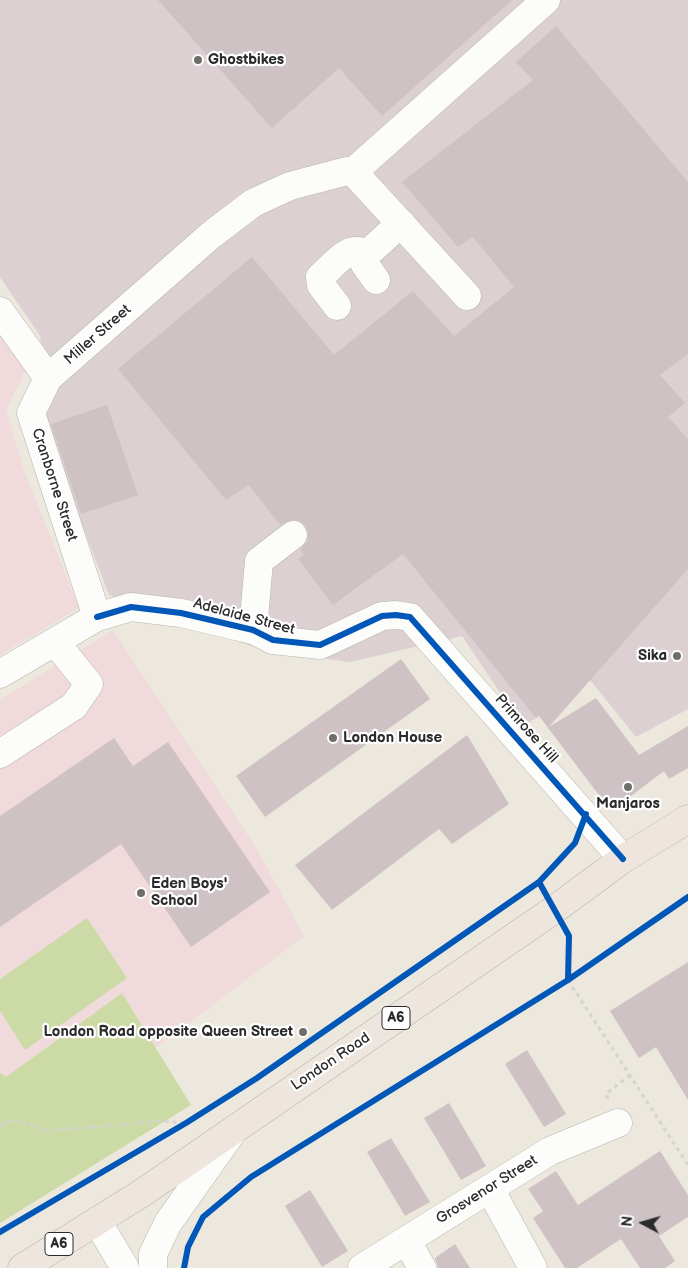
<!DOCTYPE html>
<html>
<head>
<meta charset="utf-8">
<style>
	body { margin:0 }
	#map { position:relative; width:688px; height:1268px; overflow:hidden; background:#ece8dd; font-family:"Balsamiq Sans",sans-serif }
	canvas { display:block }
	.north { position:absolute; left:618px; top:1198px; width:50px; height:50px; -webkit-text-stroke:4px #fff; paint-order:stroke; rotate:276deg; font-size:14px; font-weight:700; line-height:20px; text-align:center; color:#2b2b2b }
	.north::after { content:''; display:block; margin:auto; width:18px; height:22px; background:#2b2b2b; clip-path:polygon(50% 0,100% 100%,50% 72%,0 100%) }
</style>
</head>
<body>
<div id="map">
<canvas width="688" height="1268"></canvas>
<div class="north">N</div>
</div>
<script>
const g = document.querySelector('canvas').getContext('2d');
g.lineJoin = 'round';
function fill(path, color) {
  g.fillStyle = color;
  g.fill(path, 'evenodd');
}
function strokePath(path, color, width, dash) {
  g.strokeStyle = color;
  g.lineWidth = width;
  g.lineCap = dash ? 'butt' : 'round';
  g.setLineDash(dash || []);
  g.stroke(path);
}
function label(font, color, halo, rows, align = 'center') {
  g.font = font + ' "Balsamiq Sans",sans-serif';
  g.lineWidth = 4.5;
  g.setLineDash([]);
  g.textBaseline = 'middle';
  g.strokeStyle = halo;
  g.fillStyle = color;
  for (const [text, x, y, turn = 0] of rows) {
    g.save();
    g.translate(x, y);
    g.rotate((+turn || 0) * Math.PI / 180);
    g.textAlign = isNaN(turn) ? turn : align;
    if (halo) g.strokeText(text, 0, 0);
    g.fillText(text, 0, 0);
    g.restore();
  }
}
fill(new Path2D(`
	M0,331L27,369L6,409L23,468L79,608L0,655Z
	M113,630L258,851L304,936L156,1048L122,993L6,1077L0,1073V700Z`), '#f1dadb');
fill(new Path2D(`
	M0,0H688V709L636,737L590,680L523,727L462,636L350,662L262,650L109,595L57,459L42,411L48,378L40,336L0,277Z`), '#ddd0d3');
fill(new Path2D(`
	M87,918L127,978L25,1050L0,1011V979Z
	M122,993L191,1105L0,1223V1073L6,1077Z`), '#ccdba6');
fill(new Path2D(`
	M158,0H512L382,116L339,68L272,128Z
	M556,26L688,182V354L660,375L685,403L668,417L688,439V569L549,727L596,698L639,755L688,726V768L669,779L664,771L611,811L539,716L536,718L403,554L333,605L298,559L304,555L300,550L308,541V533L305,525L299,521L291,520L280,525L249,485L226,500L118,369L252,257L334,355L413,291L454,336L514,287L473,237L458,247L402,182L533,80L516,62Z
	M107,405L138,495L81,514L51,424Z
	M401,659L430,699L265,817L236,776Z
	M467,735L509,804L452,844L439,829L332,910L295,865Z
	M114,738L133,766L168,742L270,892L191,947L121,844L0,927V816Z
	M688,962V1100L656,1047L639,1058L610,1011Z
	M527,1050L566,1114L544,1127L505,1064Z
	M449,1103L486,1166L461,1180L424,1118Z
	M391,1138L430,1202L405,1216L367,1152Z
	M660,1151L688,1195V1217L659,1236L675,1261L665,1268H640L621,1239L577,1268H565L533,1218L543,1211L528,1189L556,1171L578,1205Z
	M310,1190L348,1251L322,1267L285,1206Z
	M455,1244L470,1268H438L435,1258Z`), '#cfc2c5');
const minor = new Path2D(`
	M353,172L546,0
	M367,254L364,263L376,280
	M337,306L321,285L320,277C334,266 347,243 367,254L401,223
	M0,311L48,378L31,413L97,617
	M48,378L211,235L253,203L290,186L347,171L353,172L358,177L467,296
	M253,630L259,561L293,535
	M0,674L97,617L131,607L181,613L253,630L273,640L320,645L382,616L396,615L410,617L623,859
	M0,754L74,706L89,684L55,642
	M490,1189L533,1268
	M97,1221L125,1268
	M407,1241L422,1268
	M153,1268V1254L168,1223L233,1131
	M362,1268L550,1151L618,1123`);
const highway = new Path2D(`
	M22,1268L142,1193L555,909L623,859L688,819`);
strokePath(minor, '#b6b4ad', 29);
strokePath(highway, '#b6b4ad', 29);
strokePath(new Path2D(`
	M568,980L688,1165
	M608,1099L606,1094L630,1075
	M0,1126L14,1120L49,1131L162,1121L186,1123`), '#d4d4d1', 3, [4, 4]);
strokePath(minor, '#fcfcfa', 28);
strokePath(highway, '#eee6de', 28);
strokePath(new Path2D(`
	M97,617L131,607L181,613L253,630L273,640L320,645L382,616L396,615L410,617L623,859
	M539,882L569,936L568,980
	M0,1232L186,1123L257,1078L539,882L575,843L586,814
	M184,1268L188,1247L203,1217L251,1177L568,980L688,897`), '#0057b8', 6);
for (const [x, y, r, color] of [
	[198,60,5,"#6f6d69"],
	[677,656,5,"#6f6d69"],
	[333,738,5,"#6f6d69"],
	[628,787,5,"#6f6d69"],
	[141,893,5,"#6f6d69"],
	[303,1032,5,"#6f6d69"]
]) {
  const dot = new Path2D();
  dot.arc(x, y, r, 0, 2 * Math.PI);
  g.fillStyle = color;
  g.fill(dot);
  strokePath(dot, '#fff', 2);
}
for (const [x, y, w] of [
	[396,1018,28],
	[59,1244,28]
]) {
  const box = new Path2D();
  box.roundRect(x - w / 2, y - 11.5, w, 23, 4);
  g.fillStyle = '#fff';
  g.fill(box);
  strokePath(box, '#2b2b2b', 1);
}
label('bold 14px', '#2b2b2b', null, [
	["A6",396,1018],
	["A6",59,1244]
]);
label('bold 15px', '#2b2b2b', '#fff', [
	["Ghostbikes",208,60],
	["Sika",667,656,"right"],
	["London House",343,738],
	["Manjaros",628,804,"center"],
	["Eden Boys'",151,884],
	["School",151,901],
	["London Road opposite Queen Street",293,1032,"right"]
], 'left');
label('15px', '#2b2b2b', '#fff', [
	["Miller Street",98,335,-41],
	["Cranborne Street",54,485,72],
	["Adelaide Street",244,617,15],
	["Primrose Hill",526,729,48],
	["London Road",331,1062,-34],
	["Grosvenor Street",487,1190,-32]
]);
</script>
</body>
</html>
